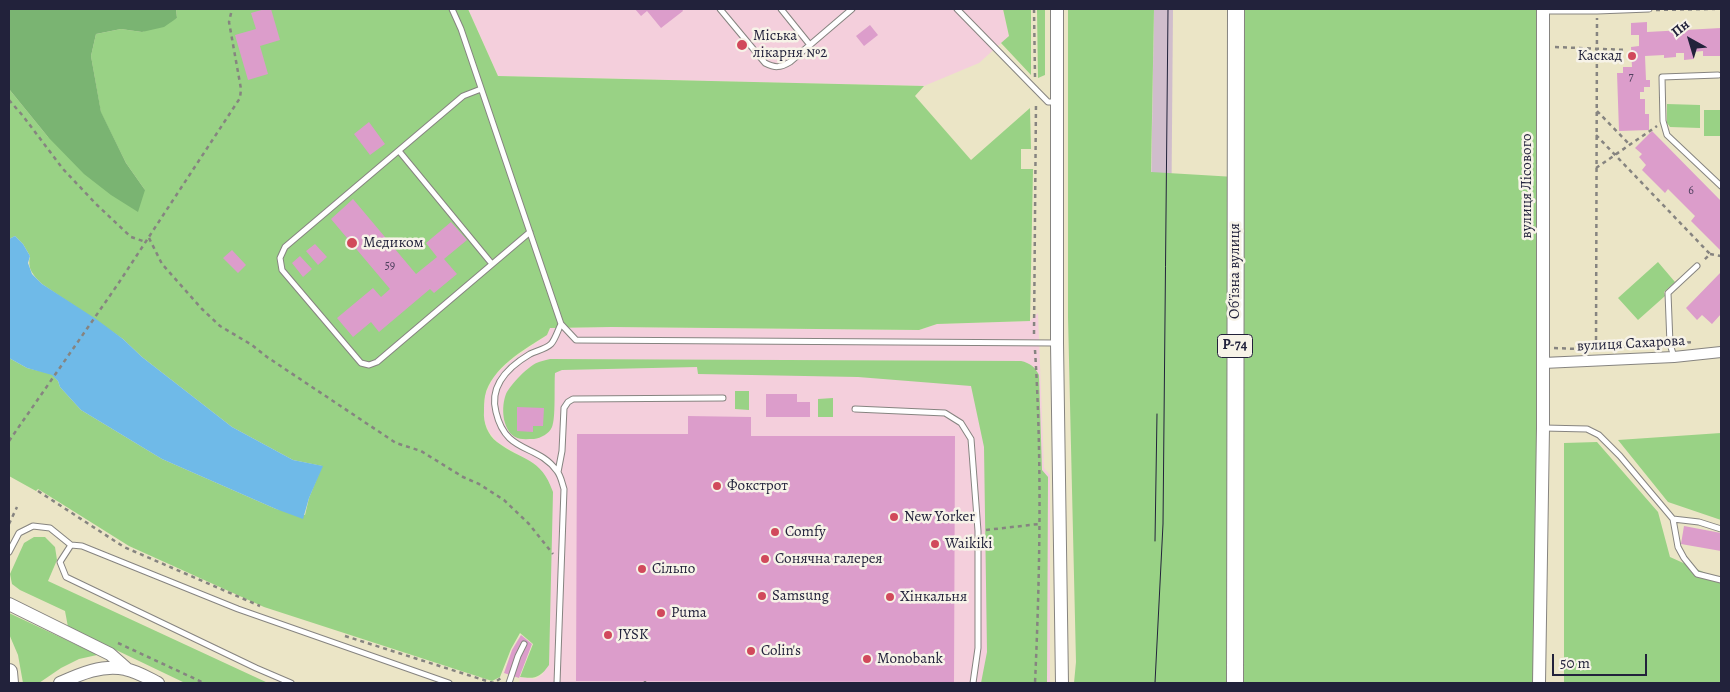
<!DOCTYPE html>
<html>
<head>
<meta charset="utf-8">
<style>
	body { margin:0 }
	#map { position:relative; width:1730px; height:692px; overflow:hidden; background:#ebe5c6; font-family:Alegreya,serif }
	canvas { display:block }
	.frame { position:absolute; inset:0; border:10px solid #22223b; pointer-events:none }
	.north { position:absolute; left:1665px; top:15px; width:50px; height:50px; -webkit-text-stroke:4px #f7f3e8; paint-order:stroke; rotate:321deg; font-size:14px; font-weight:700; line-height:20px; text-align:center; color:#22223b }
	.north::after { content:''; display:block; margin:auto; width:18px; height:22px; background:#22223b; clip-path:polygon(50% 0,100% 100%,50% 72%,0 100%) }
	.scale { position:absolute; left:1552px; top:654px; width:95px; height:22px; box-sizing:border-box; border:2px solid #22223b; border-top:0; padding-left:6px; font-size:15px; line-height:18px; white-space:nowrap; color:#22223b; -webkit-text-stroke:4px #f7f3e8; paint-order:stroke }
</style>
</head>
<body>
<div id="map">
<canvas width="1730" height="692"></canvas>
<div class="frame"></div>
<div class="north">Пн</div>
<div class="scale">50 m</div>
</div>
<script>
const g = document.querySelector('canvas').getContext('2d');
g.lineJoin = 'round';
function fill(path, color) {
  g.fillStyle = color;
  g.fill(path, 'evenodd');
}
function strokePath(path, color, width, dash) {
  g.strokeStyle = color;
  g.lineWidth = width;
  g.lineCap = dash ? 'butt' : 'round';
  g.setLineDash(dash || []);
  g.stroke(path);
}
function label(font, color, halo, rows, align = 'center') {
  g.font = font + ' Alegreya,serif';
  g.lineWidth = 5;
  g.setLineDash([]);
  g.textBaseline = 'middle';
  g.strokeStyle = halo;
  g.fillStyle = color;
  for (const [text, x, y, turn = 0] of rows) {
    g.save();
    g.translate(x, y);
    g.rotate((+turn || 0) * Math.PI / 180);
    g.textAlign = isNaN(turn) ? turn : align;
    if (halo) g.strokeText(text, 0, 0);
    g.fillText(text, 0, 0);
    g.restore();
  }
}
fill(new Path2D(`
	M468,9H1003L1009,36L979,63L924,86L498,76Z
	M1038,313L1044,468L1050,475V683H519L520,677L535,679L543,674L536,465L497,442L489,432L483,418L485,395L494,376L510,361L547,335L550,328L612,327L919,330L937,324L1030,321Z`), '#f4cfdc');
fill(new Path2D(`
	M1154,9H1173L1168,605L1143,683Z`), '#d0bdcc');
fill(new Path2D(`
	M176,9H468L498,76L924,86L915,96L971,160L1030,108L1031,149H1021V169H1033L1030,321L937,324L919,330L612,327L550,328L547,335C525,349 491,368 485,396C484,401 484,407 484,411C483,423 488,435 497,442C522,461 541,457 553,492L549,665C540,678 535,679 520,677L533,644L520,633L511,649L500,677L492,681L264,607L129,546L38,489L36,491L9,476V358L27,368L52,374L58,381L60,387L81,410L162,459L276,509L305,515L309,498L322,466L293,460L232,427L142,357L123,339L42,284C33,275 27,269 30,256L23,244L15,236L9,239V89L48,137L145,190L126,163L101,113L91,56L96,34L121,29L142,32L177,18Z
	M1003,9H1031V75L1001,43L1009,36Z
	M1037,9H1045V75L1038,78Z
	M1068,9H1154L1151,172L1235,177L1236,9H1543L1539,683H1074L1076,662L1068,317Z
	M1667,104L1700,105V128L1670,127L1667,123Z
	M1704,110H1721V136H1704Z
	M1658,262L1675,282L1664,292L1665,296L1638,320L1618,298Z
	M550,359L1021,361C1030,363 1035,367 1039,375L1042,470L1048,477L1047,683H981L987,652L984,447L971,386L858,377L698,374L697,367L562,370L555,373C554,384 556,419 552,427C549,434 541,438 534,439C527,439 520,440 515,437C502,429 501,407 506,394C510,385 529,365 539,362C542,361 546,360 550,359Z
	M735,391H749V410L735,409Z
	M833,398V417H818V399Z
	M1721,433V520L1668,502L1618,440Z
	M1597,442L1658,512L1670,557L1721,580V683H1564V443Z
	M34,537H45L55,547L57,560L48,581L268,683H185L68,627L65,611L20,590L12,584L10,574L24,543Z
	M9,613L96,654L97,655L79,659L61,668L39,683H23L18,655L9,634Z`), '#99d285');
fill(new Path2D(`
	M9,9H176L177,18L164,27L142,32L121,29L96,34L91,56L101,112L126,163L145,190L138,212L111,195L84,174L48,137L9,89Z`), '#7ab472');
fill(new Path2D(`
	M15,236L23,244L30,256L28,263L32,274L42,284L96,319L123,339L142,357L232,427L293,460L323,466L309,498L303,519L276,509L162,459L81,410L60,387L58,381L52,375L27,368L9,358V239Z`), '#6fbae8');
fill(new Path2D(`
	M265,9H271L280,40L260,46L268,74L248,80L235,35L256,29L251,13Z
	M635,9H682L683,11L661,28L647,11L641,16Z
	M1647,22V32L1721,28V56H1703V51L1693,52L1694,59L1684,60V53H1676V57L1664,58V55L1645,56L1646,80H1650V87H1644V92H1640V99H1645V114H1649V130L1619,131L1617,73H1623V67H1632L1631,47L1639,46V35H1631V23Z
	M870,25L878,35L864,46L856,36Z
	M369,122L385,144L370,155L354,134Z
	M1652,131L1721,201L1720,250L1691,221L1695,216L1668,189L1665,193L1642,170L1646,165L1639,157L1642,154L1635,148Z
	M353,199L416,274L437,257L426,243L451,222L467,240L444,259L457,274L434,293L430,289L379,332L371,322L353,337L337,318L373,288L381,297L390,289L331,219Z
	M315,244L327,257L318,265L306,251Z
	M232,250L246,265L238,273L223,258Z
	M300,256L312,269L303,277L292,263Z
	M1721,272V314L1712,324L1702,315L1697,320L1686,308Z
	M766,394H797V402H810V417H766Z
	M517,407L544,408L543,426H533V432L517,431Z
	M688,416L751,417V436H955L954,682L576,681L577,434H688Z
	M1684,526L1721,533V551L1681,544Z
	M521,635L532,644L519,678L504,673L512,650Z`), '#dc9dcb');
const service = new Path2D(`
	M452,9L461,29L561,324L576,340L1056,343
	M720,9L765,63C775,68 780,68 790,62L852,9
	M781,9L810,45
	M957,9L1048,102H1057
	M1544,11H1597L1649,9
	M1718,75L1662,77L1663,121L1667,135L1721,186
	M481,89L463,96L285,247L280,258L282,270L361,363L369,365L377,362L530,232
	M399,151L492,264
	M1674,357L1670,344L1668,293L1697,266
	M855,409L945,413L961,423L971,439L978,531V648L973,683
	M1544,428L1587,429L1599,435L1620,456L1673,519L1678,547L1684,558L1697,574L1721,580
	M558,472L562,451L564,408L568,402L573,399L723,398
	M1673,519L1699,522L1721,529
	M9,552L19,533L33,526L50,528L71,545
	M291,683L256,668L66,577L60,562L71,545L82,546L238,609L449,683
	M509,683L518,656L524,644
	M557,683L564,489C562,483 561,476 557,471C537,443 506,455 496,412C489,386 508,367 530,354C536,351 546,349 551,344C555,340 558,330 561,324`);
const minor = new Path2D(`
	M1543,363L1674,357L1721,352`);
const tertiary = new Path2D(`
	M1057,9V343L1062,683
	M9,604L110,654L127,669
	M60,683C80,674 103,664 125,669C136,671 148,678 158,683
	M1539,683L1543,428V9`);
const primary = new Path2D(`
	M9,672L10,683
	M1235,683L1236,9`);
strokePath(service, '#868480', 7);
strokePath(minor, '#868480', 12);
strokePath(tertiary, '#868480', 14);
strokePath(primary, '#868480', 18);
strokePath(new Path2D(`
	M1034,9L1035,77
	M1656,10L1715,9
	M1555,47L1626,50
	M9,100L23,116L63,169L97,205L131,237L146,242
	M1597,111L1630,145
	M1596,135L1710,254L1704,260
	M1596,168L1657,126
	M149,238L162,264L202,309L220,326L252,345L267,357L396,443L421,451L463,477L479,484L504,500L529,524L553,554
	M1710,254L1721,256
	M1034,334L1036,102
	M1679,343L1693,342
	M1622,347L1661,344
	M1554,348L1578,349
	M1596,348L1597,18
	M1035,350C1042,461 1040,572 1035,683
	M9,441L118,284L240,98L241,89L229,22L232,9
	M38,491L124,547L260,606
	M9,524L17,507
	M986,530L1039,524
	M345,636L490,682L494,683L501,678
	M118,643L204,683
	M645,683V681
	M844,683V682`), '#868480', 2.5, [4, 4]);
strokePath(service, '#fff', 5);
strokePath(minor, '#fff', 10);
strokePath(tertiary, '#fff', 12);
strokePath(primary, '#fff', 16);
strokePath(new Path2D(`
	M1155,541L1157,414
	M1155,683L1163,524L1168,9`), '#22223b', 1);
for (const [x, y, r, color] of [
	[742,45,6,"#d1495b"],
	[1632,56,5,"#d1495b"],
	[352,243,6,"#d1495b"],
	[717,486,5,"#d1495b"],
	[894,517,5,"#d1495b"],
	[775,532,5,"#d1495b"],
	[935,544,5,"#d1495b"],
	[765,559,5,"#d1495b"],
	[642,569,5,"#d1495b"],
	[762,596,5,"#d1495b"],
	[890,597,5,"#d1495b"],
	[661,613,5,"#d1495b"],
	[608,635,5,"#d1495b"],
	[751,651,5,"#d1495b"],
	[867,659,5,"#d1495b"]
]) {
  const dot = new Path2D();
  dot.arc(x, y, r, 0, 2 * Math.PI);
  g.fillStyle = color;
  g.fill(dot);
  strokePath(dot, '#f7f3e8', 2);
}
label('12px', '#50415f', null, [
	["7",1631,77],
	["6",1691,191],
	["59",390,266]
]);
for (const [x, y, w] of [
	[1235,346,35]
]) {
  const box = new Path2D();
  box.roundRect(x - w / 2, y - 11.5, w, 23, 4);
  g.fillStyle = '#f7f3e8';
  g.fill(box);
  strokePath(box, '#22223b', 1);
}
label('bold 14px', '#22223b', null, [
	["Р-74",1235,346]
]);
label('15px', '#22223b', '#f7f3e8', [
	["Міська",753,36],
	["лікарня №2",753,53],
	["Каскад",1622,56,"right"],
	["Медиком",363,243],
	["Фокстрот",727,486],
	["New Yorker",904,517],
	["Comfy",785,532],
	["Waikiki",945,544],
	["Сонячна галерея",775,559],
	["Сільпо",652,569],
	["Samsung",772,596],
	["Хінкальня",900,597],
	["Puma",671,613],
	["JYSK",618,635],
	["Colin's",761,651],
	["Monobank",877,659]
], 'left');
label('15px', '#22223b', '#f7f3e8', [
	["вулиця Лісового",1527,186,-90],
	["Обʼїзна вулиця",1235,271,-90],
	["вулиця Сахарова",1631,344,-3]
]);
</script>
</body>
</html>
